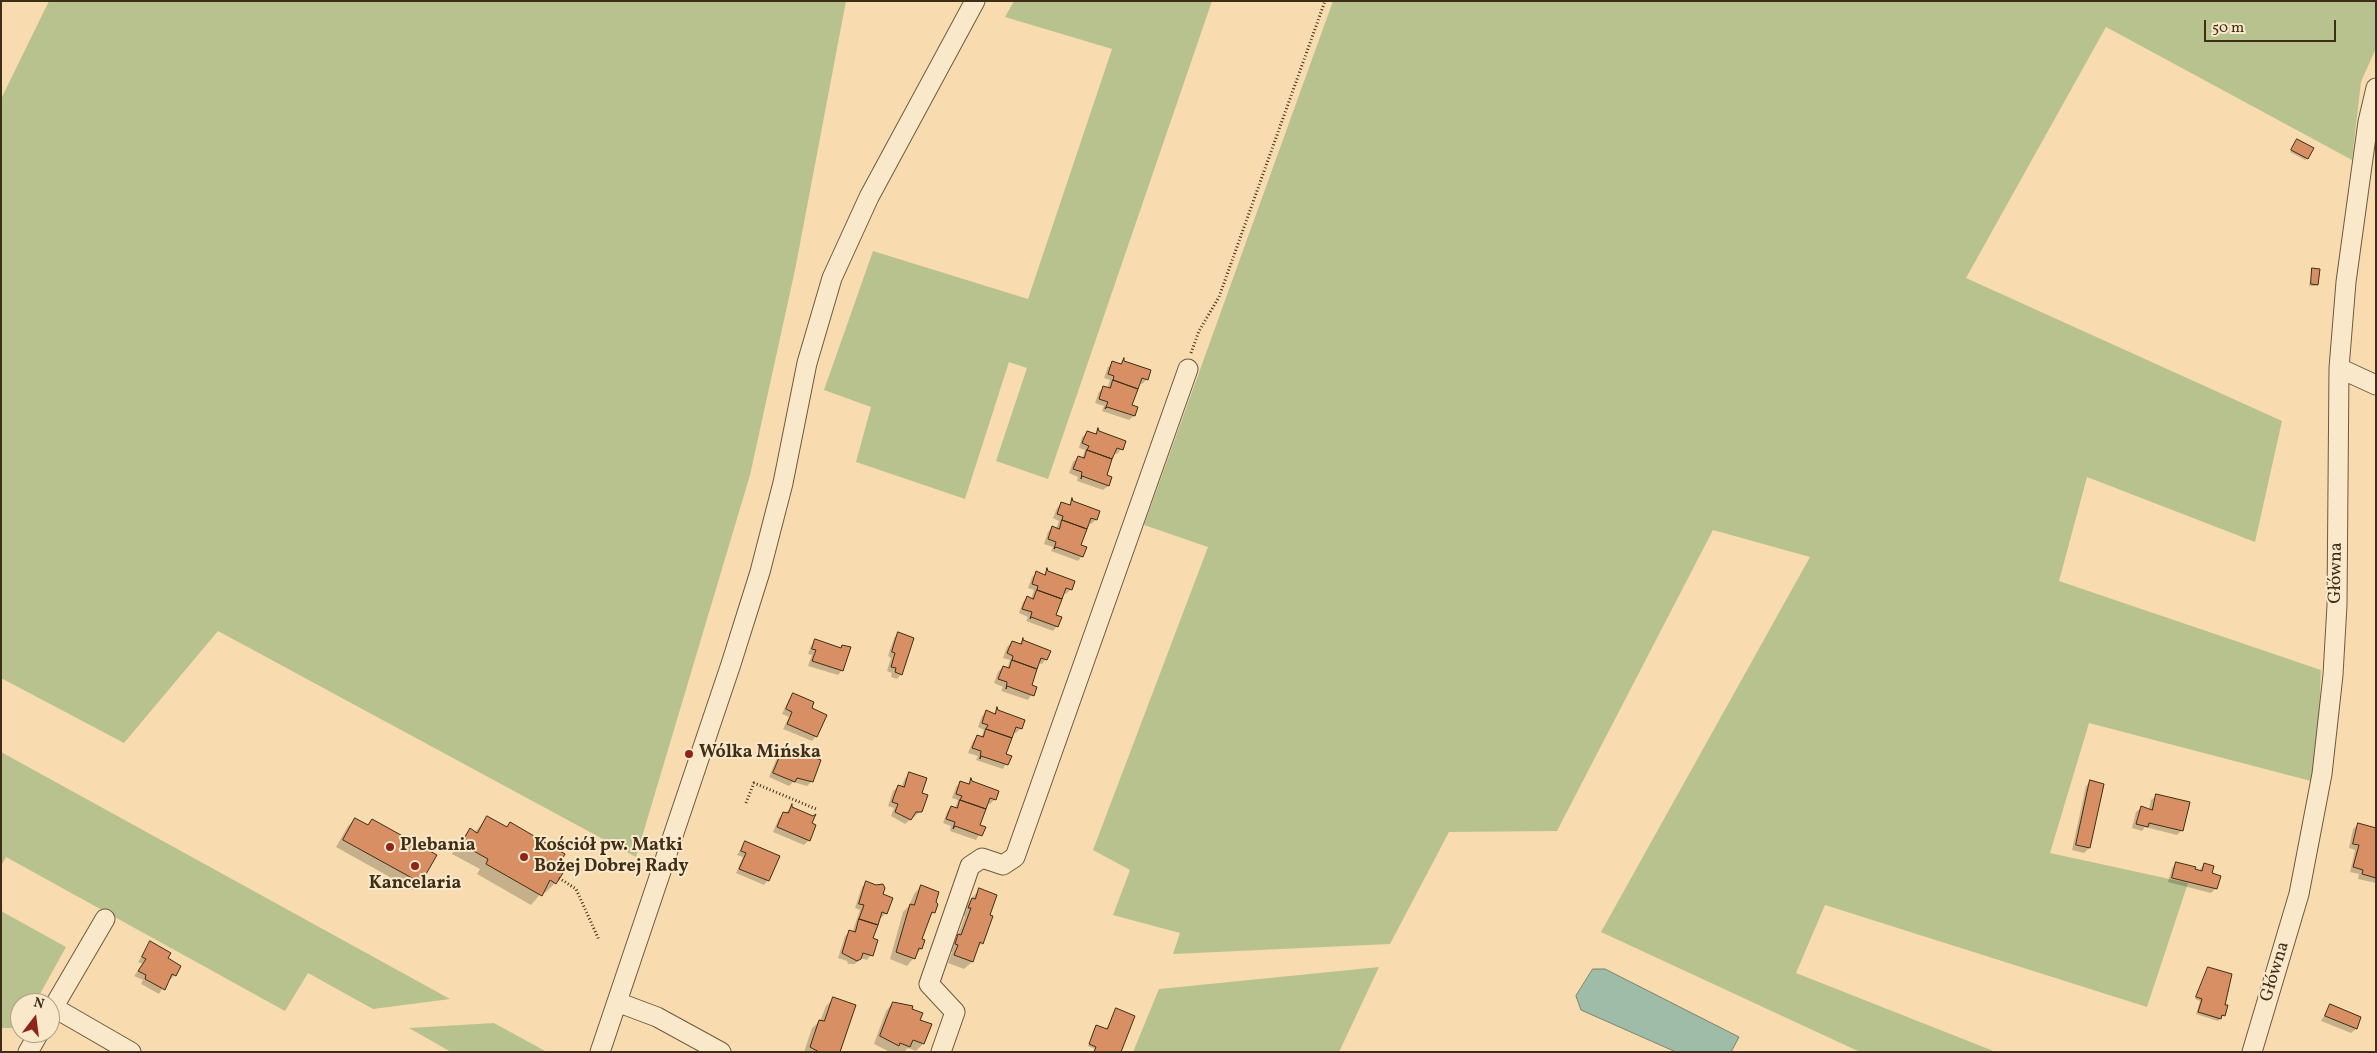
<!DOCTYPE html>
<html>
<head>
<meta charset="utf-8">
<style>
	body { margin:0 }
	#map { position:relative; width:2377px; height:1053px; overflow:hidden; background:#f8dcaf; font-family:Vollkorn,serif }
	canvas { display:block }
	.frame { position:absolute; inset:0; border:2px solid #3e2e17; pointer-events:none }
	.north { position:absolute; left:10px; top:993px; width:50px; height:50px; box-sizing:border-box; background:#fae8cb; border:1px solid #af9e83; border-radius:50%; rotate:15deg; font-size:14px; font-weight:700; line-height:20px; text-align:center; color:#3e2e17 }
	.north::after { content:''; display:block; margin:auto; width:18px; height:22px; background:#8f2418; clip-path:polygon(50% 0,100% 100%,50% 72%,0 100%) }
	.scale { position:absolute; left:2204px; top:20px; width:132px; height:22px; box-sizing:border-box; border:2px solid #3e2e17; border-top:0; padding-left:6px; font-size:15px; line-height:18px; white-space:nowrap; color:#3e2e17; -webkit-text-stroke:4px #fae8cb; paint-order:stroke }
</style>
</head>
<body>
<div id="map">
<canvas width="2377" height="1053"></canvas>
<div class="frame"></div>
<div class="north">N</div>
<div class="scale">50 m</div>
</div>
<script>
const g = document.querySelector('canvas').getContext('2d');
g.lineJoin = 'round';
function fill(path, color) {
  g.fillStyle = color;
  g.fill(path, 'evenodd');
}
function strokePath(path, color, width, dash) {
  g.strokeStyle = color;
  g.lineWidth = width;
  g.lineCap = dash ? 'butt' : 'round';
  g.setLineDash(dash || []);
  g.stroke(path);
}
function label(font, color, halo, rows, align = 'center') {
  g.font = font + ' Vollkorn,serif';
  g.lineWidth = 4;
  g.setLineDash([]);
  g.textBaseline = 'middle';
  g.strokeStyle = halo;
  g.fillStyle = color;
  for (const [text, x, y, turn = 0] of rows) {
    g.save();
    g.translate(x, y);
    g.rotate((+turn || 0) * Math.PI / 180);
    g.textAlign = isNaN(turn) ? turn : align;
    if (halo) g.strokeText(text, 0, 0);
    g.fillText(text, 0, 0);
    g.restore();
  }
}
fill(new Path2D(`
	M49,1H846L795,270L750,475L636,857L218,631L124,743L1,678V99Z
	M1014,1H1212L1048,479L996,461L1027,368L1009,362L965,499L856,462L871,407L824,390L873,251L1028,299L1112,49L1005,17Z
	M1333,1H2376V48L2361,82L2352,160L2106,27L1966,278L2282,421L2255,542L2087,477L2059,581L2321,670L2319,715L2311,781L2089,723L2050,853L2188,883L2147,1007L1825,905L1796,973L1996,1052H1860L1601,932L1810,557L1713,530L1557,831L1449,832L1390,944L1173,954L1180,933L1113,915L1130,870L1093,850L1208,547L1144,525Z
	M1,752L450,999L373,1009L308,973L285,1011L6,857L1,866Z
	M1,911L66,947L35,1003H20V1028H1Z
	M1379,967L1339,1052H1133L1159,989Z
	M494,1023L547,1052H451L409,1028Z`), '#b8c28f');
const water = new Path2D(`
	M1593,969H1605L1739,1037L1731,1052H1676L1581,1010L1576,996Z`);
fill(water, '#9ebca8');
strokePath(water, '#78836e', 1);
fill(new Path2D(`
	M2296,143L2307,158L2305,160L2290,152Z
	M2312,270L2317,284L2315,286H2309Z
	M1123,362L1147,379L1142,384L1139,383L1131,406L1136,407L1134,416L1129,420L1102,411L1104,406L1095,403L1099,392L1104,387L1107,389L1110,380L1104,378L1108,367L1113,363L1120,365Z
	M1098,432L1121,449L1117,454L1113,453L1105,475L1108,486L1103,490L1077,481L1078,477L1069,473L1073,462L1078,457L1082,459L1085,450L1079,448L1082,437L1087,433L1094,435Z
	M1072,502L1096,520L1091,524L1088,523L1080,546L1082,556L1078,561L1051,551L1053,547L1044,544L1048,532L1052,528L1056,529L1059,521L1053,518L1057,508L1062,503L1069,505Z
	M1047,572L1071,589L1066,594L1063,593L1055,616L1057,626L1053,631L1026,621L1028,617L1019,613L1023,602L1027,598L1031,599L1034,590L1028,588L1032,577L1037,573L1044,575Z
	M898,633L901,674L897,679L891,677L892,673L887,671L891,658L888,656L894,638Z
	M815,641L840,649L843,646L842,670L838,675L808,666L812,655L808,654L811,646Z
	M1022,641L1046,659L1042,664L1038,663L1030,685L1036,687L1028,700L1001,691L1003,687L994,683L998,672L1003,667L1007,669L1010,660L1003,658L1007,647L1012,642L1019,645Z
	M793,695L810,709L816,736L812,741L783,729L789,717L782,714L789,699Z
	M997,711L1021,728L1016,733L1013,732L1005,755L1010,757L1003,769L976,760L978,756L968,753L973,741L977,737L981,738L984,730L978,727L982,716L986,712L993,714Z
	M784,749L809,759L811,757L812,781L807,786L793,782L789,786L769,777L779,753Z
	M909,774L920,794L921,811L905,824L891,816L894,808L888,806L893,791L898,787L901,788L905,778Z
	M961,782L967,785L971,782L995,799L990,804L987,803L978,825L984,827L976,840L950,831L951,826L943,823L947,812L951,807L955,809L958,800L952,798L956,787Z
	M2090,782L2103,784L2089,848L2084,853L2072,850L2086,786Z
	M2156,796L2182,830L2177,835L2145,827L2142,831L2132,828L2136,812L2141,808L2149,810L2151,800Z
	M791,808L810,824L809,840L804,845L773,832L779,818Z
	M488,817L506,828L510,824L555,870V883L545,893L543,891L531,905L477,874L480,869L452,854L460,840L470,830L474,833Z
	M355,819L367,826L372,821L420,882L413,890L336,847L348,826Z
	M2358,825L2376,829V883L2358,879L2359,874L2350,872L2355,850L2349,848L2353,829Z
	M745,842L768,880L764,885L736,873L743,857L737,855Z
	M2176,863L2199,871L2204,864L2216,888L2211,893L2168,882L2172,868Z
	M867,883L876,886L879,884L884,888L881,895L886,913L881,918L879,917L871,939V955L867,960L860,958L855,964H848L847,961L838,958L845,936L850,932L852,933L860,910L855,908L862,887Z
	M921,886L938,893L934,912L929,917L921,939L924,940L921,949L907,966L890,959L903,912L909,906L914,894Z
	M979,890L982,943L976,949L972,962L964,969L948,963L952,952L949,951L951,943L957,938L965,916L962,915L965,906Z
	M150,943L166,959L175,975L170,980L168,979L159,994L141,984L143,980L134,976L143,964L138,962Z
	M2208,968L2231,975L2223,1015L2218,1021L2196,1014L2200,1001L2195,999Z
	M833,999L838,1052H804L812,1028L820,1021L826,1006Z
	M893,1003L910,1010L919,1020L923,1044L916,1051L908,1048L904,1052H890L874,1044L886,1011Z
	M2330,1006L2360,1018L2356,1029L2351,1033L2321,1021Z
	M1116,1009L1120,1052H1094L1095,1049L1088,1046L1095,1028L1097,1026L1106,1030Z`), '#0003');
const building = new Path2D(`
	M2297,139L2314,148L2308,159L2291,150Z
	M2312,268L2320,269L2318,285L2311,284Z
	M1124,358V361L1151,370L1148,380L1142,378L1138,389L1113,380L1114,376L1108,374L1112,361L1121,364Z
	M1113,380L1138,389L1132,405L1138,407L1135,416L1107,407L1105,409L1108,402L1099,399L1103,386L1110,388Z
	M1098,428L1099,431L1126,441L1123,450L1117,448L1112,459L1087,450L1089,446L1082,443L1087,431L1096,434Z
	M1087,450L1112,459L1107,475L1112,477L1109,486L1082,476L1081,479L1082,472L1073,469L1078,456L1084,458Z
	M1072,498L1073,501L1100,511L1097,520L1091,518L1087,529L1062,520L1063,516L1057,514L1061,502L1070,505Z
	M1062,520L1087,529L1081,545L1087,547L1083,557L1056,547L1054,549L1056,542L1048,539L1052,526L1059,529Z
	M1047,568L1048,571L1075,581L1072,590L1066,588L1062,599L1037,590L1038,586L1032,584L1036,571L1045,575Z
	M1037,590L1062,599L1056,615L1062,617L1058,627L1031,617L1030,619L1032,612L1022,609L1027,596L1033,599Z
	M898,632L914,638L902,675L895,672L896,668L891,667L895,653L892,652Z
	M1023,638V640L1051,651L1047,660L1041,658L1037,669L1012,660L1013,656L1007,653L1012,641L1021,644Z
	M815,639L841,648L842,645L851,647L843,671L812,661L816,650L812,649Z
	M1012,660L1037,669L1032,685L1037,687L1034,696L1007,686L1006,689L1007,682L998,679L1003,666L1009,668Z
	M793,693L814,702L812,708L827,715L817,737L787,724L792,712L786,709Z
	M997,707L998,710L1025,720L1022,729L1016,727L1012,738L986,729L988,725L982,723L986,710L995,714Z
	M986,729L1012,738L1006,754L1012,756L1008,765L981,756L980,759L981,751L972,748L977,735L983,737Z
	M784,747L810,758L811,756L821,760L813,782L797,778L795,782L773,773Z
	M909,772L927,778L922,793L928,795L922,812H916L911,820L895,812L898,804L892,802L898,785L904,787Z
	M971,778L972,781L999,791L996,800L990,798L986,809L960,800L962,796L956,794L960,781L969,784Z
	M2090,780L2104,784L2090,848L2076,845Z
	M2156,794L2190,802L2183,831L2149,823L2148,827L2136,824L2141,806L2152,810Z
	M960,800L986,809L980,825L986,827L982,836L955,826L953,829L955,822L946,819L951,806L957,808Z
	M792,804V807L813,816L816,814L812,823L816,825L810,841L777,827L783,812L788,813Z
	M487,816L507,827L510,822L565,854L557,869L563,873L556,884L550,880L542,896L486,864L488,859L461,844L470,828L477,833Z
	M355,818L368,825L372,819L437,855L421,883L343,840Z
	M2358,823L2376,828V878L2362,874L2363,870L2353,867L2359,845L2353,844Z
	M745,841L780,856L769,881L739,869L746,853L741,851Z
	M2176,862L2196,867L2195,869L2202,871L2204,863L2214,866L2212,873L2221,876L2217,889L2172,878Z
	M866,881L876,885L883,884L885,888L883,894L893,898L887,914L882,912L878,925L859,919L864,905L859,904Z
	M921,885L939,892L936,902L938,904L935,913L932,912L922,939L925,940L922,949L919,948L915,959L896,952L910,904L914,905Z
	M979,888L997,895L990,915L993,916L983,944L980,942L973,962L954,955L958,945L955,944L958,934L961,935L971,908H968L972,898L975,899Z
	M859,919L878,925L873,938L878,940L873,956L863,953L861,959L857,961L842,953L849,930L855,932Z
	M150,941L171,953L168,958L181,966L176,976L172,974L165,990L145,979L146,975L138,971L146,959L142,957Z
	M2208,967L2232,974L2225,1005H2228L2225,1016L2222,1015L2221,1019L2198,1012L2202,999L2196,997Z
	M833,997L856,1005L840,1052H819L810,1047L819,1020L824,1021Z
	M893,1002L913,1006L912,1009L923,1013L920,1020L932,1024L924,1044L913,1040L910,1047L900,1043L899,1046L880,1036Z
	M2330,1004L2361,1017L2357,1029L2325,1016Z
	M1116,1008L1135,1016L1121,1052H1094L1096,1047L1089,1044L1096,1025L1107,1029Z`);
fill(building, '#d78f63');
strokePath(building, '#3e2e17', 1);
const minor = new Path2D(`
	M2339,368L2376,385
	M617,1002L657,1017L721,1052
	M53,1007L131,1052
	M50,1013L105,919
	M28,1052L39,1033
	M600,1052L731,664L760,572L783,483L807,363L832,278L869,197L975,1
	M941,1052L955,1012L929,984L970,866L982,858L1003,865L1015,857L1188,369
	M2252,1052L2299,894L2322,774L2333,675L2337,605L2339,368L2346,282L2368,122L2376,88`);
strokePath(minor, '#6c5a3d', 21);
strokePath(new Path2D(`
	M1191,353L1199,331L1219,297L1325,1
	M746,803L754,783L816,809
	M559,878L576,889L599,940`), '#3e2e17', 3, [1, 2.5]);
strokePath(minor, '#fae8cb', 19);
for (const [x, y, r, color] of [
	[689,754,5,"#8f2418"],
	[390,847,5,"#8f2418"],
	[524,857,5,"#8f2418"],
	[415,866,5,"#8f2418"]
]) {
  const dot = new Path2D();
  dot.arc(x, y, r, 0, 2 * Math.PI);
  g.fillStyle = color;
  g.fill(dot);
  strokePath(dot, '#fae8cb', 2);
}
label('18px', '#3e2e17', '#fae8cb', [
	["Główna",2337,573,-89],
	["Główna",2276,972,-73]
]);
label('bold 18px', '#3e2e17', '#fae8cb', [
	["Wólka Mińska",699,754],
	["Plebania",400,847],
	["Kościół pw. Matki",534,847],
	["Bożej Dobrej Rady",534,868],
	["Kancelaria",415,885,"center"]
], 'left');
</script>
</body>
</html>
